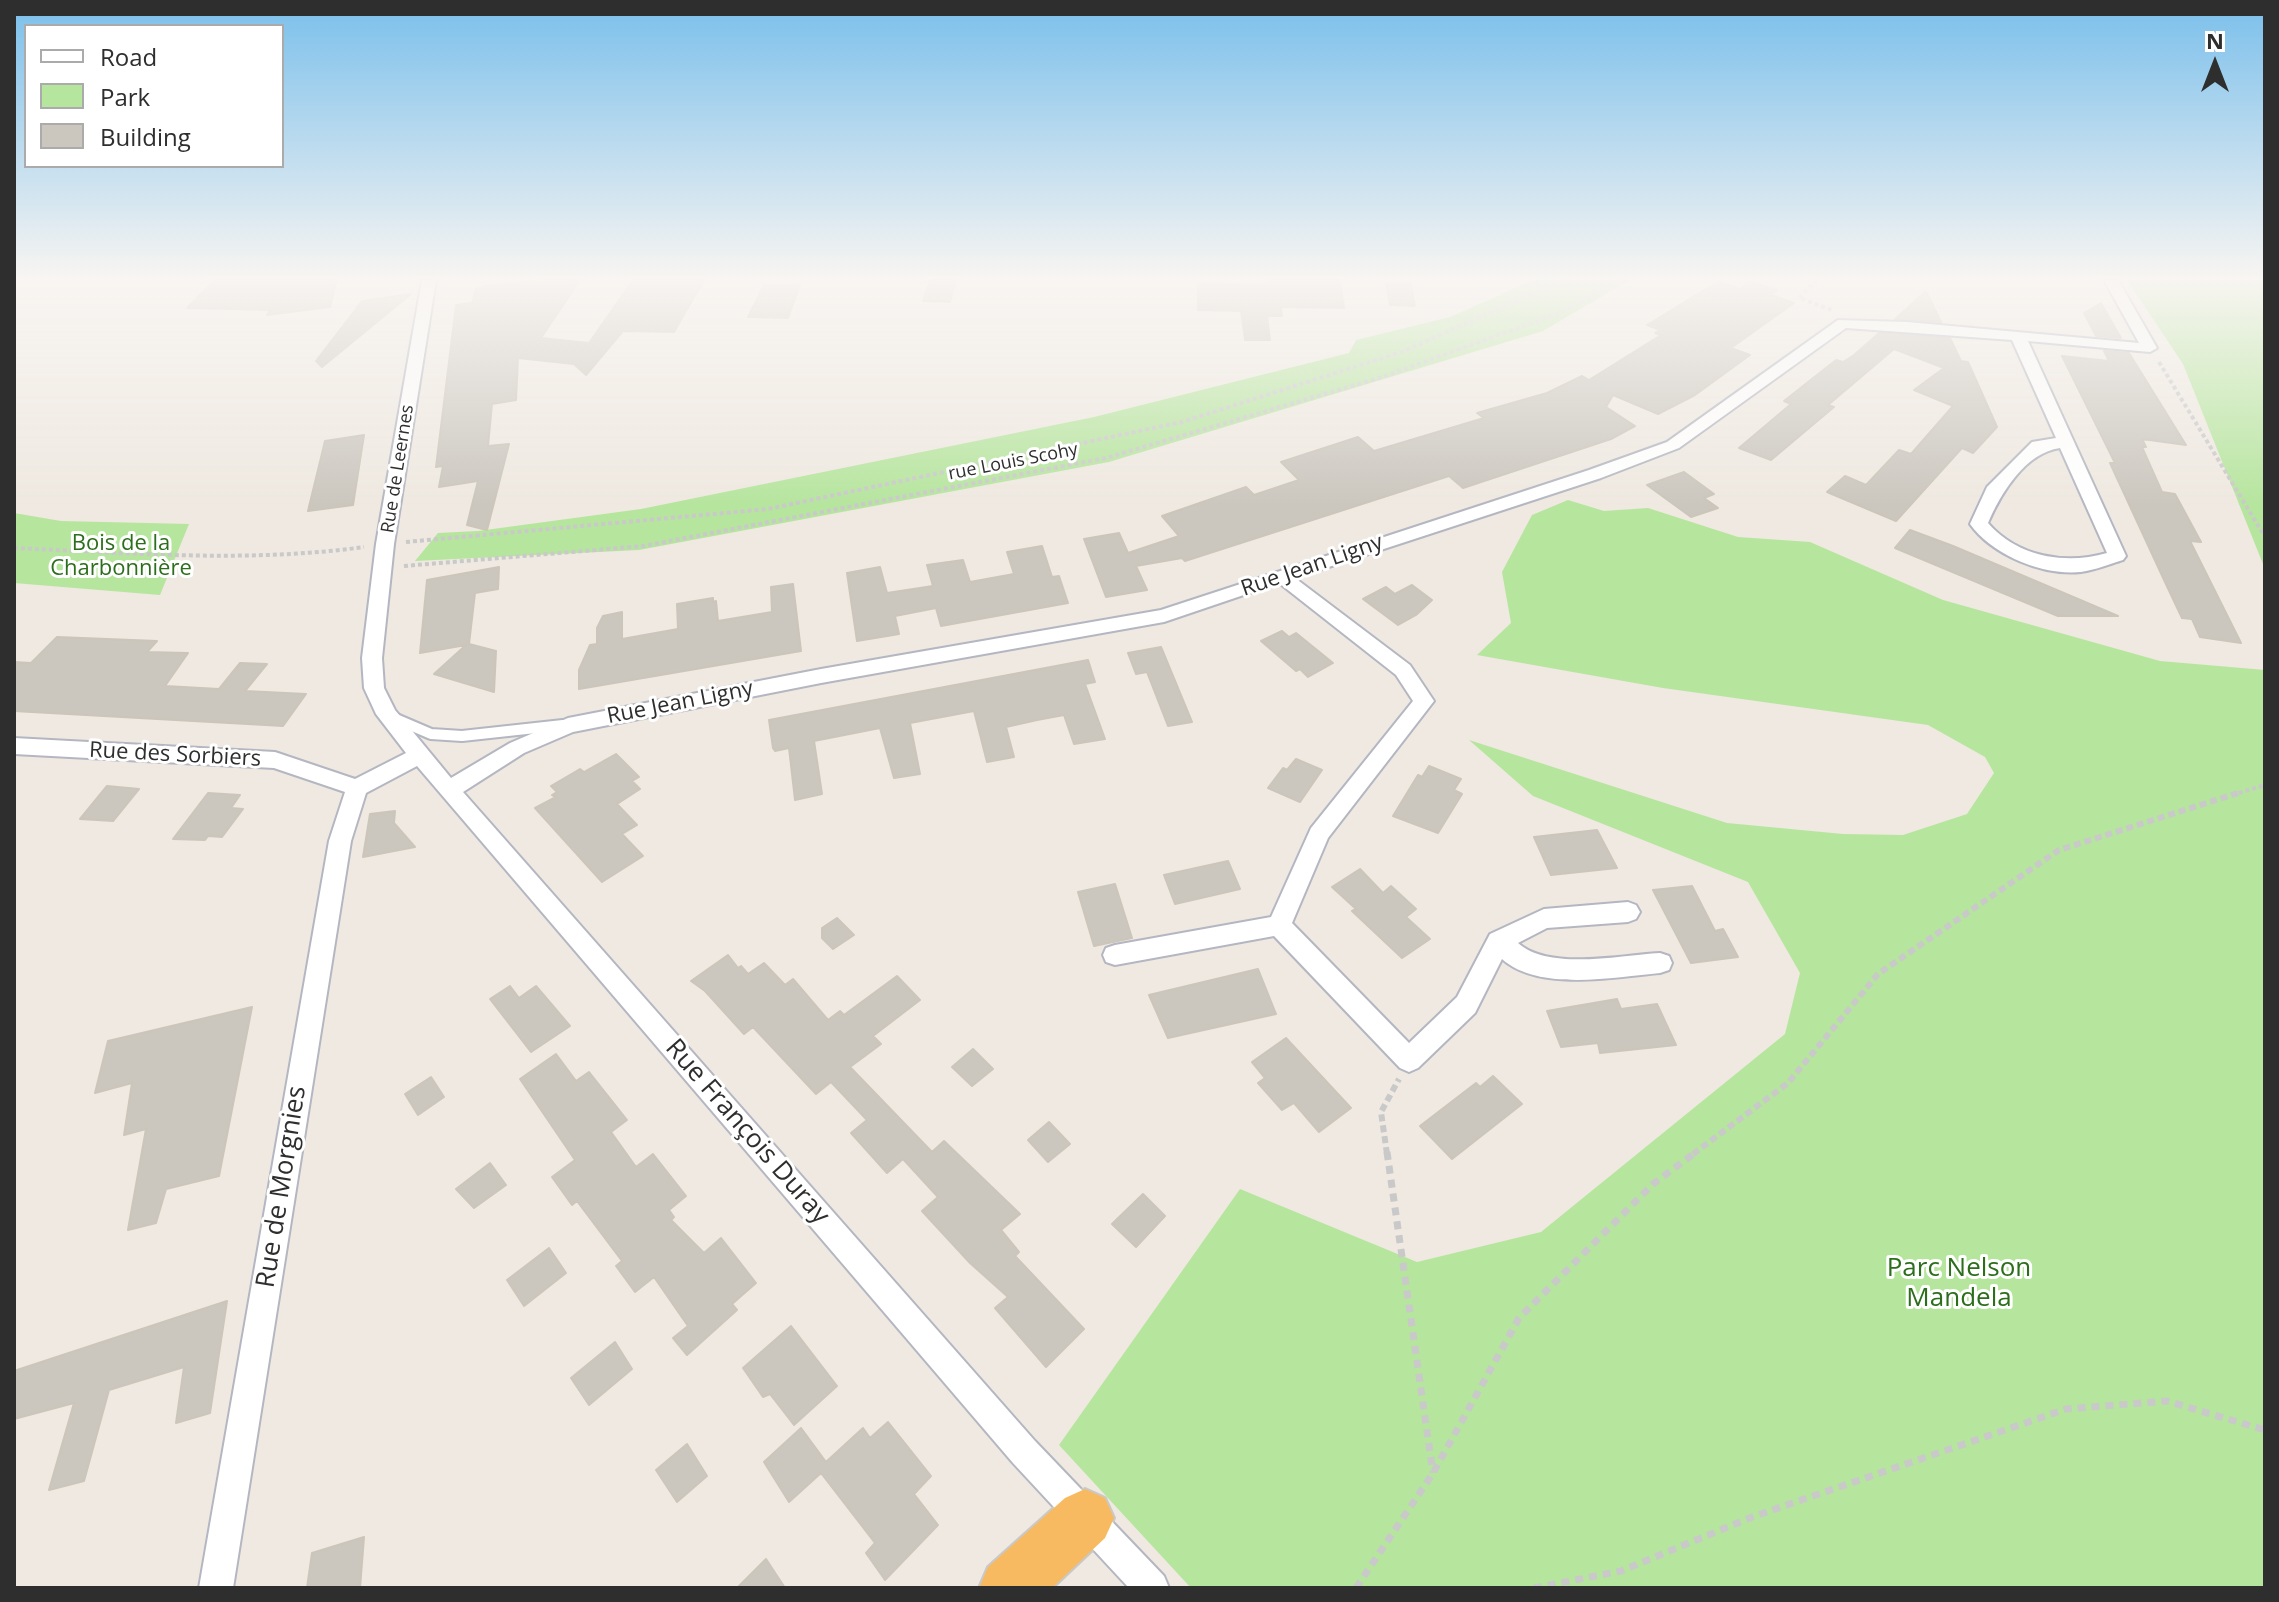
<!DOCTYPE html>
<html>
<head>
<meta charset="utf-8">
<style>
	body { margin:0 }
	#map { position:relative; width:2279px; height:1602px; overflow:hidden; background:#efe9e1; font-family:"Open Sans",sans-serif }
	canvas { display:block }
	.frame { position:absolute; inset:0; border:16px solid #2e2e2e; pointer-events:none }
	.legend { position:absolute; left:24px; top:24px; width:260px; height:144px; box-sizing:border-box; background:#fff; border:2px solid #ababab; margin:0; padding:10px 14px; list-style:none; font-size:24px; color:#2e2e2e }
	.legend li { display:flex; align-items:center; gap:16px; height:40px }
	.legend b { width:40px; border:2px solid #ababab }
	.north { position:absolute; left:2175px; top:24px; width:80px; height:80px; -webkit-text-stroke:6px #fff; paint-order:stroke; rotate:0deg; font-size:22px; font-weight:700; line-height:32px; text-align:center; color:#2e2e2e }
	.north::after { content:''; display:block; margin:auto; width:28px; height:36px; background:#2e2e2e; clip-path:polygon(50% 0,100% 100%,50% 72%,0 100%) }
</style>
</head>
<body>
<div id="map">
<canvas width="2279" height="1602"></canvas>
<div class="frame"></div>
<ul class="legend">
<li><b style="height:10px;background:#fff"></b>Road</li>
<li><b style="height:22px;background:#b6e59e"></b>Park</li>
<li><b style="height:22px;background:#cbc7bf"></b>Building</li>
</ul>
<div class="north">N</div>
</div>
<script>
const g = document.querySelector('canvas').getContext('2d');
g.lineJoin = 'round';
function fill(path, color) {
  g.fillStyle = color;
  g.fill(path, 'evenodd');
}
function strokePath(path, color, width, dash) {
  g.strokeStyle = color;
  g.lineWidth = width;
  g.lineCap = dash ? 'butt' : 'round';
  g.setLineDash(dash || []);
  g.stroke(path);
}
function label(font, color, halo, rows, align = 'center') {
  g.font = font + ' "Open Sans",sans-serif';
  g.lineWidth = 6;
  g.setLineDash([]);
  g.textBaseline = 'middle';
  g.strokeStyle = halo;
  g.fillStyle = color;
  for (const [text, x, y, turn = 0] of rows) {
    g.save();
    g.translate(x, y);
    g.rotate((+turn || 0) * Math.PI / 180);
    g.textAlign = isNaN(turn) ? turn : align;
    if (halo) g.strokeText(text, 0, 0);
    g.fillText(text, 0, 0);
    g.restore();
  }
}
fill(new Path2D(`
	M1533,280H1630L1543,331L1109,462L639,550L415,561L438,533L478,531L641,509L1094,417L1349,353L1356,340L1450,317Z
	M2127,280H2265V569L2183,364Z
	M1568,500L1604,511L1648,508L1738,537L1810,542L1943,600L2160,661L2265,670V1588H1191L1059,1445L1240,1189L1417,1262L1541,1232L1785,1034L1800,973L1748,882L1533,796L1469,740L1727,823L1843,834L1903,835L1967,814L1994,773L1985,757L1928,725L1663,688L1477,655L1511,623L1502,572L1532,515Z
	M14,513L61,521L189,524L160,595L14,583Z`), '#b6e59e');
const building = new Path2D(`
	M215,280H337L330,307L267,315L270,310L187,308Z
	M544,280H580L541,338L589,343L633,280H704L674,332L623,331L586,375L574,364L518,358L516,400L492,404L488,446L509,444L487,530L467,525L478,481L439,487L443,466L436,467L456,305L472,303L476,289L486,286Z
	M930,280H956L950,302L923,301Z
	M1270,280H1340L1344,308L1281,307L1282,316H1267L1270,340H1245L1241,311L1198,310V286L1203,283L1270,285Z
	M1719,281L1740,289L1752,281L1777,290L1771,295L1794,303L1731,348L1750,355L1695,395L1658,414L1613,395L1606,407L1635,426L1611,439L1463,488L1449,476L1185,561L1182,558L1136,566L1147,590L1106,597L1084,539L1119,533L1128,553L1179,536L1162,516L1246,487L1254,495L1299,480L1281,462L1358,437L1374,451L1484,418L1477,413L1547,393L1582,376L1589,380L1661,335L1655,333L1660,330L1647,325Z
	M1386,284H1411L1415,306L1390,305Z
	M764,285H800L788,318L748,317Z
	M1926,291L1941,322L1895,319Z
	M411,294L322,367L316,361L362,301Z
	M2101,303L2121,338L2096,336L2084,313Z
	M1879,333L1950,338L1961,361L1968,362L1997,427L1973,453L1962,448L1896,521L1827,492L1845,476L1866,485L1899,450L1911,454L1953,406L1914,390L1944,368L1894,349L1828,405L1834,407L1771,460L1739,448L1791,404L1784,401L1836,360L1843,362L1854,355Z
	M2104,351L2129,353L2186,445L2142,439L2146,447H2142L2162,492L2175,494L2201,542L2190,541L2241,643L2200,637L2192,619L2182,618L2165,582L2110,463H2115L2062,356L2109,361Z
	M364,435L353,505L308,511L325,441Z
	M1684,472L1714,494L1704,498L1718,508L1691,517L1647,485Z
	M1910,530L1953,546L2118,616H2058L1895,548Z
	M1042,546L1052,577L1059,576L1068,603L941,626L936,608L895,616L899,634L857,641L847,573L880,567L887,593L933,586L927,565L963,560L970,582L1014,574L1007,552Z
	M499,567L498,589L475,593L469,644L496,651L494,692L434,674L466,645L420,653L427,580Z
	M793,584L801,651L579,689V670L590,645L597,644V628L603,616L622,612V639L678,629L677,604L713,598V602L716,601L718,621L772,612L771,587Z
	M1412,585L1432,600L1416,615L1398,625L1363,599L1386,587L1395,594Z
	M1282,631L1289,637L1296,633L1333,663L1308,677L1300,669L1296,671L1261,641Z
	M57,637L157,641L147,652L188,653L165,686L219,689L240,663L267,664L245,691L306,694L283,726L14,711V662L31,663Z
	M1161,647L1192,722L1168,726L1147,672L1136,674L1128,653Z
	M1088,660L1095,682L1085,684L1105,739L1074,744L1064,715L1037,720L1006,727L1014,757L987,762L974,711L910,723L920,774L894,778L880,728L814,741L822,794L795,800L789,748L775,751L773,748L769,720Z
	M616,754L639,777L632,781L640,789L617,804L637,825L622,834L643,856L602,882L535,808L556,797L552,795L557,792L551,786L580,769L584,772Z
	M1296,759L1322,770L1300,802L1268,788L1283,768L1287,770Z
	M1429,766L1461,779L1454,790L1462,794L1438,833L1393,816L1418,775L1422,777Z
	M107,786L139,789L113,821L80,819Z
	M208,793L240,795L231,808L243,809L222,837L208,836L205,840L173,839Z
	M395,811L394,823L415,847L363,857L370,814Z
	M1597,830L1617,868L1551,875L1534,837Z
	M1228,861L1240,889L1175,904L1164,875Z
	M1360,869L1383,893L1391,886L1416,909L1406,917L1430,939L1402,958L1352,911L1356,909L1332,887Z
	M1115,884L1132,938L1094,946L1078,892Z
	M1692,886L1715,931L1723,929L1738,957L1691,963L1653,890Z
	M837,918L854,935L833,949L822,938V928Z
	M728,955L738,968L741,966L748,974L764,963L785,985L793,979L828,1020L840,1011L844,1015L897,976L920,1000L873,1036L881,1044L850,1067L932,1152L944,1141L1020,1214L1001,1230L1019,1252L1015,1256L1084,1329L1046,1367L995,1308L1008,1297L970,1263L922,1211L938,1197L903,1159L887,1173L851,1133L867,1120L831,1082L816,1094L753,1027L744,1034L705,991L691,981Z
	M1258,969L1276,1014L1168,1038L1149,995Z
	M510,986L519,998L536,986L570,1026L531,1052L490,999Z
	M1617,999L1621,1009L1657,1004L1676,1045L1600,1053L1598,1043L1561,1047L1547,1011Z
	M252,1007L219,1176L166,1189L156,1223L128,1230L146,1129L124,1135L132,1083L95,1093L108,1041Z
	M1286,1038L1351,1108L1319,1132L1294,1103L1282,1110L1258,1083L1265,1078L1252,1062Z
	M973,1049L993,1069L972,1086L952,1067Z
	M556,1054L576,1081L589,1072L627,1120L611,1132L636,1167L653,1154L686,1196L669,1210L674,1217L671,1220L704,1253L721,1238L756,1283L732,1304L737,1310L687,1355L673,1338L688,1326L654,1277L635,1292L616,1266L622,1261L577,1201L572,1205L552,1177L575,1160L520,1079Z
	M1493,1076L1522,1104L1452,1159L1420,1126L1476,1083L1480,1087Z
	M431,1077L444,1097L418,1115L405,1094Z
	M1049,1122L1070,1144L1048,1162L1028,1140Z
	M490,1163L506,1185L474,1208L456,1189Z
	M1143,1194L1165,1216L1136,1247L1112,1224Z
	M549,1248L566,1273L524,1306L507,1280Z
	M227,1301L210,1413L176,1423L184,1367L109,1390L84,1481L49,1490L74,1403L14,1419V1371Z
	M791,1326L837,1386L794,1425L770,1394L763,1397L743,1368Z
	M615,1342L632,1369L589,1405L571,1378Z
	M888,1422L931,1476L914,1494L938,1525L885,1580L866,1553L875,1543L821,1473L789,1502L764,1462L801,1428L826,1462L863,1428L870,1438Z
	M687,1444L707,1476L677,1502L656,1470Z
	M364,1537L360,1588H307L312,1553Z
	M766,1559L785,1588H737Z`);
fill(building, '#cbc7bf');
strokePath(building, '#cbc5ba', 2);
const service = new Path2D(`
	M396,719L431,734L462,736L563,725`);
const minor = new Path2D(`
	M422,280H436L394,544L382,658L384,688L395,710L451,778L510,743L568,718L821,669L1161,610L1589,470L1667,442L1838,320L1907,322L2139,343L2104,280H2118L2157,348L2150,352L2028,341L2126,556L2123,560C2110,564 2095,570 2081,572C2043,576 1992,555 1970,524L1987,487L2032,442L2056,438L2012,340L1846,328L1679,448L1601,478L1295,578L1410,665L1434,701L1328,838L1292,923L1409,1043L1457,997L1490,934L1544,909L1628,902L1636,905L1640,912L1636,919L1628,922L1547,928L1518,943C1549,971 1621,955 1660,953L1669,956L1672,963L1669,970L1660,973C1615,977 1539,992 1502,959L1475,1013L1418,1068L1409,1072L1400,1068L1274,936L1115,965L1106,962L1103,955L1106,948L1115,945L1271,917L1311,828L1413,701L1396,675L1279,583L1164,622L821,683L573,732L524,753L463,792L1035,1441L1164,1576L1169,1588H1129L1013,1463L417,766L366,793L351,841L233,1588H199L329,841L345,792L274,768L14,754V738L275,752L355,779L406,753L376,714L364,688L362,658L376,544ZM2060,448L2107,553C2065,565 2018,557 1988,523C2001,493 2025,453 2060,448Z`);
const trunk = new Path2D(`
	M1085,1489L1105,1498L1114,1518L1105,1538L1052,1588H979L988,1567L1065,1498Z`);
strokePath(service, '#b4b7c1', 14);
strokePath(minor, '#b4b7c1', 4);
strokePath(trunk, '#c9c9c9', 4);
strokePath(new Path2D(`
	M1817,280L1799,298L1832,310
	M2159,362L2265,537
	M406,542L768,509L1182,422L1404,351L1563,280
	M14,548C129,553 249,563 364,547
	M404,566L643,546L1106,458L1382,377L1557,314L1623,280
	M2232,795L2265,785`), '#c9c9c9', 4, [4, 3]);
strokePath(new Path2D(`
	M1387,1154L1381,1112L1399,1079
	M1693,1154L1788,1083L1878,974L2059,850L2238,793`), '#c9c9c9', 6, [7, 4]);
strokePath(new Path2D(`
	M1387,1152L1433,1473
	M1356,1588L1433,1473L1519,1318L1653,1184L1696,1152
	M1534,1588L1621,1571L1752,1517L2066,1409L2167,1401L2265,1430`), '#c9c9c9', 7, [8, 6]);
strokePath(service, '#fff', 10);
fill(minor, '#fff');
fill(trunk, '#f8ba60');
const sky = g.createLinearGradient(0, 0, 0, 505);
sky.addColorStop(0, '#7abfeb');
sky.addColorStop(0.55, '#f8f5f2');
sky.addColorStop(1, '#f8f5f200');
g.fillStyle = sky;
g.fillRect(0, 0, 2279, 505);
label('18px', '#2e2e2e', '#fff', [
	["rue Louis Scohy",1013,462,-11],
	["Rue de Leernes",398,469,-81]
]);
label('22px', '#2c6e1b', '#fff', [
	["Bois de la",121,544],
	["Charbonnière",121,569]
]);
label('22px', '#2e2e2e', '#fff', [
	["Rue Jean Ligny",1312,566,-19],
	["Rue Jean Ligny",680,703,-11],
	["Rue des Sorbiers",175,755,3]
]);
label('26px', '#2e2e2e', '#fff', [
	["Rue François Duray",747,1132,49],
	["Rue de Morgnies",282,1187,-81]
]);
label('26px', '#2c6e1b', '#fff', [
	["Parc Nelson",1959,1269],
	["Mandela",1959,1299]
]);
</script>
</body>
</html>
